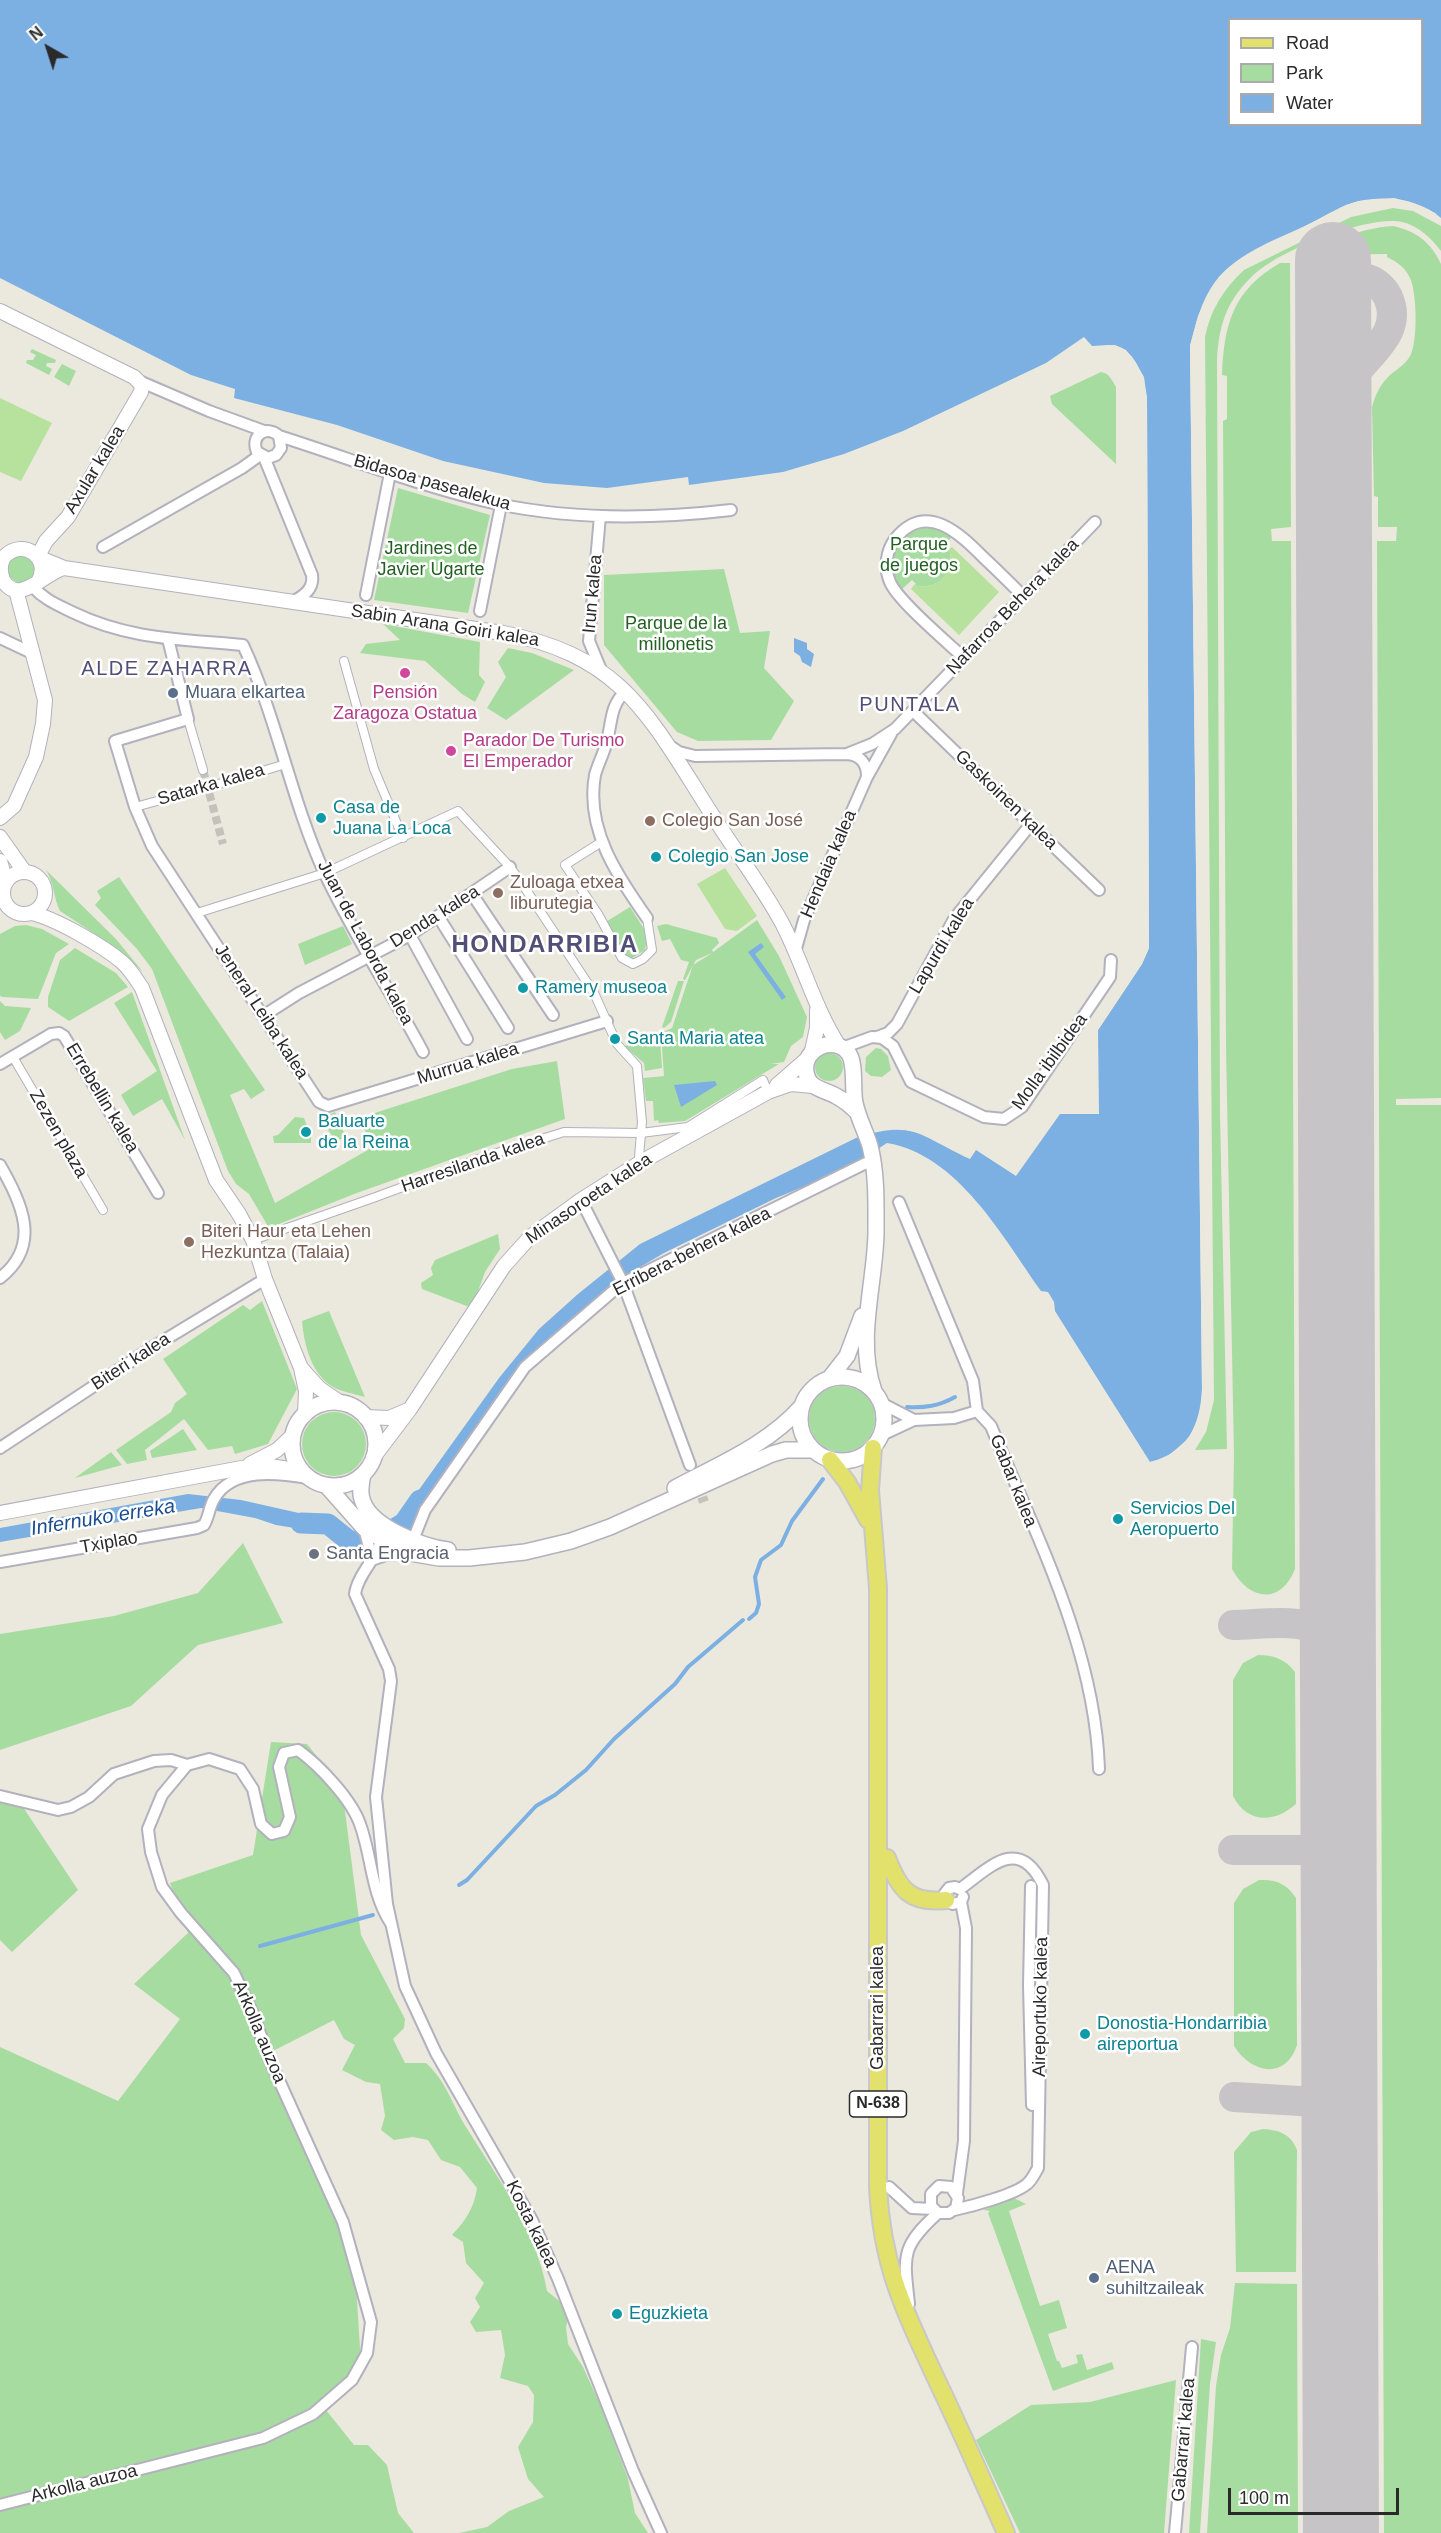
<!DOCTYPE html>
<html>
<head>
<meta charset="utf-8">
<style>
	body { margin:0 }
	#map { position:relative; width:1441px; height:2533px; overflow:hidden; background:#ebe8de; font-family:Arial,sans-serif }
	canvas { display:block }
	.legend { position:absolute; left:1228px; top:18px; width:195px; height:108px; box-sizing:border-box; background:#fff; border:2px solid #aaa; margin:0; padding:8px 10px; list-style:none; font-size:18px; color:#2a2a2a }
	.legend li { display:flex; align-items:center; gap:12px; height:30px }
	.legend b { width:30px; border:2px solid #aaa }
	.north { position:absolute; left:18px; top:18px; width:60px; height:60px; -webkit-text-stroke:4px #fff; paint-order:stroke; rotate:321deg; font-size:16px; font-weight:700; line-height:24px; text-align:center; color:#2a2a2a }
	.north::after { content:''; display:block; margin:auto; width:21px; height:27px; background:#2a2a2a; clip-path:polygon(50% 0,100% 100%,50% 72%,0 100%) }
	.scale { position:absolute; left:1228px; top:2488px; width:171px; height:27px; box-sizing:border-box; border:3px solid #2a2a2a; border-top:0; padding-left:8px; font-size:18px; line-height:21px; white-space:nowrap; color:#2a2a2a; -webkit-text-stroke:4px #fff; paint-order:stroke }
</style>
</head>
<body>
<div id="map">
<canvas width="1441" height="2533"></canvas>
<ul class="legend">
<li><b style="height:8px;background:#e2e16c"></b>Road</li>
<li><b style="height:16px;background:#a7dca0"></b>Park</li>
<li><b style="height:16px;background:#7cb0e2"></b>Water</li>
</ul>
<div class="north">N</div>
<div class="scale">100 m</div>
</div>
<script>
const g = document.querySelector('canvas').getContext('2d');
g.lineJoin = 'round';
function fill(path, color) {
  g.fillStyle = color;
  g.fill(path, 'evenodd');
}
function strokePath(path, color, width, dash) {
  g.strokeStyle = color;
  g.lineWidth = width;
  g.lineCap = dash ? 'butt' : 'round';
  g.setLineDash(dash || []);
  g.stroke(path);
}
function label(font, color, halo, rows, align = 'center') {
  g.font = font + ' Arial,sans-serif';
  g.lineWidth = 5;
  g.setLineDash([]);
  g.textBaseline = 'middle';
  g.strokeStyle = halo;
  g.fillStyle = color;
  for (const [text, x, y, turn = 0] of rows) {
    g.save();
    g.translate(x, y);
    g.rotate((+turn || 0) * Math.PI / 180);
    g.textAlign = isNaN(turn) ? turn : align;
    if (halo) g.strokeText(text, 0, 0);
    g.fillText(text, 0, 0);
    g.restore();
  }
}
fill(new Path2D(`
	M1393,208L1413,211L1441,226V251C1431,238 1419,226 1402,222C1370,215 1291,247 1265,266C1254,273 1243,285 1236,295C1222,315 1218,337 1217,360L1220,1112L1227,1449L1195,1450L1206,1432L1214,1400L1205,337C1210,311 1224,288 1244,270L1351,217Z
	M1393,226C1416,231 1431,242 1441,264V1098L1396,1099V1105H1441V2533H1384L1377,541H1396L1397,527H1378V497L1374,496L1372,407C1375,395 1381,383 1390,375C1397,369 1406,364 1410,356C1418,343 1417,292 1410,278C1405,267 1397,262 1387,257V254L1297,255C1328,243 1359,228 1393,226Z
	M1280,263H1290L1291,527L1271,529L1272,541H1291L1295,1569C1281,1605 1249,1601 1232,1569L1234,1455L1226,1047L1223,421L1227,419V376L1222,375C1224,324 1233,290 1280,263Z
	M32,349L56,360L55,363H47L46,366L52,369L49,375L26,363L27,360H33L36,355L30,352Z
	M62,364L76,371L69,386L54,377Z
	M1101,372C1109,373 1112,380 1116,387V464L1052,404L1050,396Z
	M398,488L490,515L468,613L374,600Z
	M936,526L954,535L943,546L947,551L949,549C957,572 937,592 914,585L916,584L912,580L900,591C878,558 898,528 936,526Z
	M8 569a14 14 0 1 1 28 0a14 14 0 1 1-28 0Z
	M724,569L740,633L770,631L764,668L794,701L771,740L698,741L677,732L604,645V575Z
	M383,624L480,642L479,675L485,682L475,702L462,694L425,661L360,653L366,644L400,640Z
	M508,648L532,653L574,670L506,720L487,708L506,677L498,662Z
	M46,870L116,939L143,972L113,946L60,911C53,897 55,885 46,870Z
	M119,877L265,1090L251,1099L244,1089L230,1095L275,1203L373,1147L359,1118L512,1069L557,1061L565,1119L354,1194L269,1228L249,1194L236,1184L228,1171L152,969L137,949L95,905L101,898L97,891Z
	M630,907L648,935L645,950L631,959L622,955L604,923Z
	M757,920L779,956L807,1017L803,1037L791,1046L784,1062L770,1064H779L685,1121L659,1123L658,1120L654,1121L653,1101H646L643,1078L664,1076L661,1033L672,1028L693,965L712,953L696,960L685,980L683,979L689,962L681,960L670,939L662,941L657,926L666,924L717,938L719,943L712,950L713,952Z
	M26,925L42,929L69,944L56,953L38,999L3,997L0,996V934L15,926Z
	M343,926L352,944L305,965L298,944Z
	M75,948L116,973L128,987L69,1021L48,1007V997L60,960Z
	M678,981H684L671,1022L664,1028L662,1027Z
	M132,992L185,1140L162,1099L133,1116L121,1095L157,1071L114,1003Z
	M0,1001L5,1006L31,1008L20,1031L5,1040L0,1032Z
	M660,1038L662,1068L645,1071L644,1063L624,1046Z
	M876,1048L881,1049L888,1056L891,1070L882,1077L871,1076L865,1071L866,1057Z
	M815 1067a14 14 0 1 1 28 0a14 14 0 1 1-28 0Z
	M335,1112L346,1137L336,1141L328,1130L330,1128L328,1124L325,1125L324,1117Z
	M295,1117L304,1118L311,1137V1143H274L273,1136L278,1135Z
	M498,1234L500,1249L485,1272L472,1308L422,1289L421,1283L433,1275L431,1268L435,1260Z
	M262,1301L297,1389L268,1444L235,1454L232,1446L208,1450L184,1419L145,1450L147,1460L127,1464L116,1450L171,1412L175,1403L187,1394L163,1359L243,1305L250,1310Z
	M329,1311L365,1397C355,1394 342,1392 333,1387C311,1374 304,1344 302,1321Z
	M809 1419a33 33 0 1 1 66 0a33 33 0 1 1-66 0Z
	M302 1444a32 32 0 1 1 64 0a32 32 0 1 1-64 0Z
	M183,1429L197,1450L152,1458L150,1451Z
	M111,1452L122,1465L75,1478Z
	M243,1543L283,1623L198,1645L131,1706L0,1750V1634L114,1616L198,1593Z
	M1258,1655C1274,1655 1285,1659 1295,1672L1296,1804C1275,1823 1247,1824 1233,1796V1680L1243,1663Z
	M271,1742L307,1744L342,1788L361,1935L405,2019L404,2028L393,2039L405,2063H426C448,2083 452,2106 468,2130C499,2180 537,2231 547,2291L570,2310L566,2327L568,2344L583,2367L602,2409L628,2479L635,2513L648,2533H459L487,2527L509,2511L544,2497L528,2479L518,2447L533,2422L534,2395L528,2386L500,2378L505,2355L501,2330L476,2332L470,2322L480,2307L475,2298L484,2283L466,2263L463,2242L452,2235C466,2220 474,2208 477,2188L460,2167L441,2160L428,2140L413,2137L394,2140L381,2130L385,2116L380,2084L366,2082L342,2070L355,2045L344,2039L334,2020L269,2053L343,2222L356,2285L361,2364L322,2405L354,2445H368L387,2465L398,2513L414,2533H0V2047L118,2101L180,2019L134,1984L188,1933L170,1883L253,1855Z
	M0,1801L23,1807L78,1890L12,1952L0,1940Z
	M1259,1880C1276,1879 1287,1884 1296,1898L1297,2045C1285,2081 1251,2073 1234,2046V1903L1243,1889Z
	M1263,2129C1279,2130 1291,2134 1297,2150L1296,2272H1236L1234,2152L1251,2132Z
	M1014,2198L1026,2204L1009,2211L1040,2306L1059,2300L1067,2328L1048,2334L1057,2361H1059L1062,2368L1078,2363L1076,2355L1082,2354L1087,2370L1112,2362L1114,2369L1053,2391L988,2213L990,2211L983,2210Z
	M1235,2283L1297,2284L1298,2533H1207L1216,2386L1221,2355L1230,2328Z
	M1201,2339L1216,2342L1210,2384L1200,2533H1189Z
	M1176,2380L1164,2533H1020L976,2440L1031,2405L1090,2402Z`), '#a7dca0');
fill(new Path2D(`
	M0,398L52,423L21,481L0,472Z
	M952,547L999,592L959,635L911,589L914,585C937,592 957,572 949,549Z
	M725,868L757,916L737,931L725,929L697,884Z`), '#b6e29d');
fill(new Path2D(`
	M0,0H1441V218C1420,199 1386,195 1359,201C1342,205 1327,215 1313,222C1281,238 1237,252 1215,282C1201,301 1196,323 1190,346L1202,1389C1200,1426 1188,1452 1150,1462L1055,1311L1054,1302L1048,1292L1041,1291C1002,1236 958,1155 887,1143L847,1169L776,1198L664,1253L635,1270L574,1316L534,1353L425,1501L410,1526L398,1519L499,1378L539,1329L578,1294L640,1244L856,1138C915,1119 919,1136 970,1159L976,1150L1016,1176L1060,1114H1099L1098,1030L1142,964L1149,948L1147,398C1144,380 1137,352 1117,346C1109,344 1100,346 1092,346L1084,337L1046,363L903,431L844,454L783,472L689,485L688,477L607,488L544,483L443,461L337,425L234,398L235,389L191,375L0,278ZM1230,20H1422V124H1230Z
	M794,638L807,643V649L814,654L811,667L802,662L800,656L794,652Z
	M761,943L764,947L755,954L786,997L782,1000L748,952Z
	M715,1081L717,1085L681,1107L674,1085Z
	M188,1494L241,1500L330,1520L325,1527L301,1529L276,1525L255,1518L201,1508L0,1542V1528Z`), '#7cb0e2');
fill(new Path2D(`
	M1394,198L1410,202L1435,213L1441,221L1433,215L1409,205L1394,202L1360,204L1261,251L1241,263L1218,283L1201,317L1193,346L1205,1389L1204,1411L1192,1439L1167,1461L1149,1465L1150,1462L1166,1458L1190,1437L1201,1411L1202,1389L1190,346L1198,316L1210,291L1226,270L1240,260L1346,205L1359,201Z
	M1115,345L1126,350L1136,363L1144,377L1147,398L1149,948L1142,964L1098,1030L1097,1025L1140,962L1146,948L1144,398L1141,378L1124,352L1114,348L1090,347Z
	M901,1126L922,1130L970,1159L920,1133L901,1129L881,1130L880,1127Z`), '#ebe8de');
strokePath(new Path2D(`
	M907,1407C925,1408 939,1406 955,1397
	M749,1619L756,1613L759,1604L755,1577L761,1560L781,1545L792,1521L823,1479
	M459,1885L467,1880L536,1806L555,1795L586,1770L614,1739L675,1684L688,1667L743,1620
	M260,1946L373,1915`), '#7cb0e2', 4);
strokePath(new Path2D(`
	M301,1523L328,1524L348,1540L359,1543L378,1539L404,1523L420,1500`), '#7cb0e2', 21);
strokePath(new Path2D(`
	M1333,283C1342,277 1352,275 1364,278C1374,280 1383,287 1388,297C1404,333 1368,353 1351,379C1341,393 1337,410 1333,426
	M1233,1625C1270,1625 1334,1610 1338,1663
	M1305,1625C1325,1621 1336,1607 1338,1587
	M1233,1850H1307C1328,1855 1336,1869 1339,1889
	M1307,1850C1327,1845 1335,1834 1339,1814
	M1234,2097L1316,2102L1332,2112L1340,2132
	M1309,2100C1328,2093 1336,2083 1339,2064`), '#c7c4c8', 30);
strokePath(new Path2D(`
	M1333,260L1341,2533`), '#c7c4c8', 76);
strokePath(new Path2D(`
	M203,770L223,844`), '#c4c2ba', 8, [8, 4]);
strokePath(new Path2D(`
	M697,1483L704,1502`), '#c4c2ba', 10, [10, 5]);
const pedestrian = new Path2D(`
	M344,661L374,769L403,838
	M188,719L203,770
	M135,807L205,788L286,764
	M603,841L565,865L598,914L622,958L633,964L643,959L652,950L647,918
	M197,913L325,873L458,811L510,867L521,882L594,993L617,1044L637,1066L642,1122L639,1157L641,1162
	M13,1057L103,1210
	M253,1240L373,1198L484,1157L564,1132L641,1133L688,1127L763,1080L768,1092`);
const minor = new Path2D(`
	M139,381L209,411L264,431
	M279,436L281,448L276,455L268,458L257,452C250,436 266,424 279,436C352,459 424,488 498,504C574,520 654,519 731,510
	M264,457L312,575C314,589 304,596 292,602
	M600,516L589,641L601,670
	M103,547L242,468L260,455
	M33,587C45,600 56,604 72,612C130,640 181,639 243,645C277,718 291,799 324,872C353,934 391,992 423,1052
	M366,595L390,473
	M480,611L501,505
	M0,638L34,654
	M168,639L188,719L115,741L135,807L152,846L319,1102L328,1106L607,1021
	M964,658C947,642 898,601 890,582C884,568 886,551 895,539C926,500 960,534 984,558C997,570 1010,583 1023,596
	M626,691C610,705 612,722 607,741C604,753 598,764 595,775C585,829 618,877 647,918
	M913,711L1099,890
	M670,746L679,752L695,756L847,754L872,744L895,729L1095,522
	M847,754C860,755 867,763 867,776
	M472,894L553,1015
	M438,916L508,1028
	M410,935L467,1039
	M795,952L804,920L867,777L891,734
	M263,1016L299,993L410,935L510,867
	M877,1037L888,1033L897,1024L954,919L1031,824
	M842,1048L872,1037L882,1038L893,1046L911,1082L984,1117L1004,1119L1022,1107L1110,977L1111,960
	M0,1064L51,1034L59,1033L64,1036L158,1193
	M0,1165C22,1204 42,1245 0,1278
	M581,1200L623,1283L690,1465
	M899,1202L973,1381L977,1411L991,1426C1036,1536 1095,1648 1099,1769
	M881,1403L914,1420
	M882,1435L914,1420L954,1418L977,1411
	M0,1448L153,1347L265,1279
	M364,1528L370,1551L369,1562
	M381,1533C384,1553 358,1571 355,1594L389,1669L391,1681L376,1797L387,1904L405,1986L436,2053L532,2220L558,2279L633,2471L661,2533
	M413,1540L425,1510L525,1367L612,1292L623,1283L866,1163
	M369,1561L386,1555L409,1553
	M0,1562L197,1528L204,1525C209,1517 209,1507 214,1499C232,1467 278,1473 308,1478
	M0,1796L58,1810L71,1807L89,1797L114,1774L154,1761L171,1760L187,1765
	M1031,1886L1029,1985L1032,2105
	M889,2187L912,2208L933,2209
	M957,2193L964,2141L966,1928L961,1902L963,1897
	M954,2210C972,2206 1014,2195 1027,2184C1032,2180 1035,2173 1038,2168L1043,1885C1019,1835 990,1867 960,1889L955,1887L949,1888L945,1893L948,1902L953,1904L961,1902
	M909,2304C904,2256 900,2247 938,2213H949L956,2208L958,2198L951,2187L939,2186L931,2194V2206L938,2213
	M0,2505L263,2438L313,2414L352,2380L367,2353L371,2322L343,2222L269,2058L253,2014L234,1973L181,1913L162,1887L151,1852L148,1829L162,1795L187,1765L209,1759L240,1769L253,1789L261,1824L272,1834L284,1831L290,1817L279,1767L284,1753L298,1750C320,1766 351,1799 360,1824C372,1857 371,1892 390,1922
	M1175,2533L1192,2347`);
const tertiary = new Path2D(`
	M0,311L134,377L142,385L141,392L68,517L46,541L38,556
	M40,558L64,568L503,633C625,656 651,720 713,816C735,851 762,886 782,923C803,963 814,1007 839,1046
	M38,582C52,558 23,537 4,557C0,564 0,572 3,580C18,607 44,573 64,568
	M0,818L14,806L36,757L43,724L45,700L16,590
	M0,837L24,871
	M0,861L6,882
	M3 893a21 21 0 1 1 42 0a21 21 0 1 1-42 0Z
	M31,913C55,918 103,946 122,962C131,970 136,979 142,988L216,1180L239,1214L253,1240L265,1279L301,1368L306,1391L305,1415
	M812,1051L817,1028V1010
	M777,1085L808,1058
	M302,1369L319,1388L341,1403
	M365,1417L389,1418L408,1410
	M373,1458L410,1409L504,1266L530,1237L581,1200L641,1162L768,1092L791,1084L813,1086
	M250,1464L277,1450L293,1435
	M0,1513L247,1467L270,1466L301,1471`);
const secondary = new Path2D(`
	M857,1112C851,1106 844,1100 836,1096C824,1089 808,1089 806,1072C802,1048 835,1034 849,1054C856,1065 852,1089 855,1103C858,1118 866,1132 870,1146C877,1174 876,1204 876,1233C875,1285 856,1340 874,1391
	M800 1419a42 42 0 1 1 84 0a42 42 0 1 1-84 0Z
	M829,1379L847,1356L862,1316
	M292 1444a42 42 0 1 1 84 0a42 42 0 1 1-84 0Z
	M363,1474C361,1483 359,1493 363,1502C372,1527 423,1547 448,1550
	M326,1485L364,1528L382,1539L410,1553L439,1558H469L525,1552L571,1541L610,1527L772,1454L786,1450H813
	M675,1488C720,1464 769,1444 802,1406`);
const primary = new Path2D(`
	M873,1448L870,1490L878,1588V2187C882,2269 906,2314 940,2387C963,2435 984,2484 1006,2533
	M830,1460L847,1482L868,1520
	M887,1858C899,1889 910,1904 946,1900`);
strokePath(pedestrian, '#b2b1bd', 10);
strokePath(minor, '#b2b1bd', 14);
strokePath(tertiary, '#b2b1bd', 16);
strokePath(secondary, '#b2b1bd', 18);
strokePath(primary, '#c8c8c8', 20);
strokePath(pedestrian, '#fff', 8);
strokePath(minor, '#fff', 10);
strokePath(tertiary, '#fff', 14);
strokePath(secondary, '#fff', 15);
strokePath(primary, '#e2e16c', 16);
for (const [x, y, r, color] of [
	[405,673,6,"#d1479c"],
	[173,693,6,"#5c6f8a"],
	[451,751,6,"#d1479c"],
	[321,818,6,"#0f9aa8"],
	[650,821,6,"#8d6e63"],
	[656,857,6,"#0f9aa8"],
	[498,893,6,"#8d6e63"],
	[523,988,6,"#0f9aa8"],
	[615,1039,6,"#0f9aa8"],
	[306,1132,6,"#0f9aa8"],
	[189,1242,6,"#8d6e63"],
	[1118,1519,6,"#0f9aa8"],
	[314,1554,6,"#6b7280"],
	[1085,2034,6,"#0f9aa8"],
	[1094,2278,6,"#5c6f8a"],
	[617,2314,6,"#0f9aa8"]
]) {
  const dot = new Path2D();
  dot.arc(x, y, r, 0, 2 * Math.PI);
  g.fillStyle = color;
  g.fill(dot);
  strokePath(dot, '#fff', 2);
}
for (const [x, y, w] of [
	[878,2104,57]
]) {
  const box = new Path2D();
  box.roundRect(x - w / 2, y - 13, w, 26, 4.5);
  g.fillStyle = '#fff';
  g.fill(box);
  strokePath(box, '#2a2a2a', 1.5);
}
label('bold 16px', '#2a2a2a', null, [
	["N-638",878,2104]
]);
label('18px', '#2a2a2a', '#fff', [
	["Axular kalea",95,470,-59],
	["Bidasoa pasealekua",432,483,16],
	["Irun kalea",593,594,-85],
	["Nafarroa Behera kalea",1013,607,-46],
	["Sabin Arana Goiri kalea",445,626,9],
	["Satarka kalea",211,785,-16],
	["Gaskoinen kalea",1006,800,44],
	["Hendaia kalea",829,864,-67],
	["Denda kalea",435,917,-32],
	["Juan de Laborda kalea",365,943,62],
	["Lapurdi kalea",942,946,-59],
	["Jeneral Leiba kalea",261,1012,57],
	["Molla ibilbidea",1050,1062,-54],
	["Murrua kalea",468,1064,-17],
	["Errebellin kalea",102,1098,59],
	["Zezen plaza",58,1134,60],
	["Harresilanda kalea",473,1163,-19],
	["Minasoroeta kalea",589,1199,-34],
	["Erribera-behera kalea",692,1252,-27],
	["Biteri kalea",131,1362,-33],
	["Gabar kalea",1013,1481,68],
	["Txiplao",109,1543,-10],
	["Aireportuko kalea",1041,2007,-89],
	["Gabarrari kalea",878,2008,-90],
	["Arkolla auzoa",259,2032,67],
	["Kosta kalea",531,2224,64],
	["Gabarrari kalea",1184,2440,-85],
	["Arkolla auzoa",84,2484,-14]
]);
label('18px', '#226022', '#fff', [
	["Parque",919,545],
	["de juegos",919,566],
	["Jardines de",431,549],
	["Javier Ugarte",431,570],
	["Parque de la",676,624],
	["millonetis",676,645]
]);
label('18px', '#4e5e75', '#fff', [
	["Muara elkartea",185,693],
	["AENA",1106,2268],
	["suhiltzaileak",1106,2289]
], 'left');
label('18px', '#b23c85', '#fff', [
	["Pensión",405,693],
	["Zaragoza Ostatua",405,714],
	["Parador De Turismo",463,741,"left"],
	["El Emperador",463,762,"left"]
]);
label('18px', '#0d838f', '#fff', [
	["Casa de",333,808],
	["Juana La Loca",333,829],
	["Colegio San Jose",668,857],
	["Ramery museoa",535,988],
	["Santa Maria atea",627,1039],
	["Baluarte",318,1122],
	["de la Reina",318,1143],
	["Servicios Del",1130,1509],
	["Aeropuerto",1130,1530],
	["Donostia-Hondarribia",1097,2024],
	["aireportua",1097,2045],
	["Eguzkieta",629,2314]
], 'left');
label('18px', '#785e54', '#fff', [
	["Colegio San José",662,821],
	["Zuloaga etxea",510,883],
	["liburutegia",510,904],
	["Biteri Haur eta Lehen",201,1232],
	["Hezkuntza (Talaia)",201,1253]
], 'left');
label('18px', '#5b616d', '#fff', [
	["Santa Engracia",326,1554]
], 'left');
g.letterSpacing = '1.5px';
label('20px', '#514f77', '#fff', [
	["ALDE ZAHARRA",167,669],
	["PUNTALA",910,705]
]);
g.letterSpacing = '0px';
label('italic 20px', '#1b4d8e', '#fff', [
	["Infernuko erreka",103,1518,-9]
]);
g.letterSpacing = '1.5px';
label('bold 24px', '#514f77', '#fff', [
	["HONDARRIBIA",545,945]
]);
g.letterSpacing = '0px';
</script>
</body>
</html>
